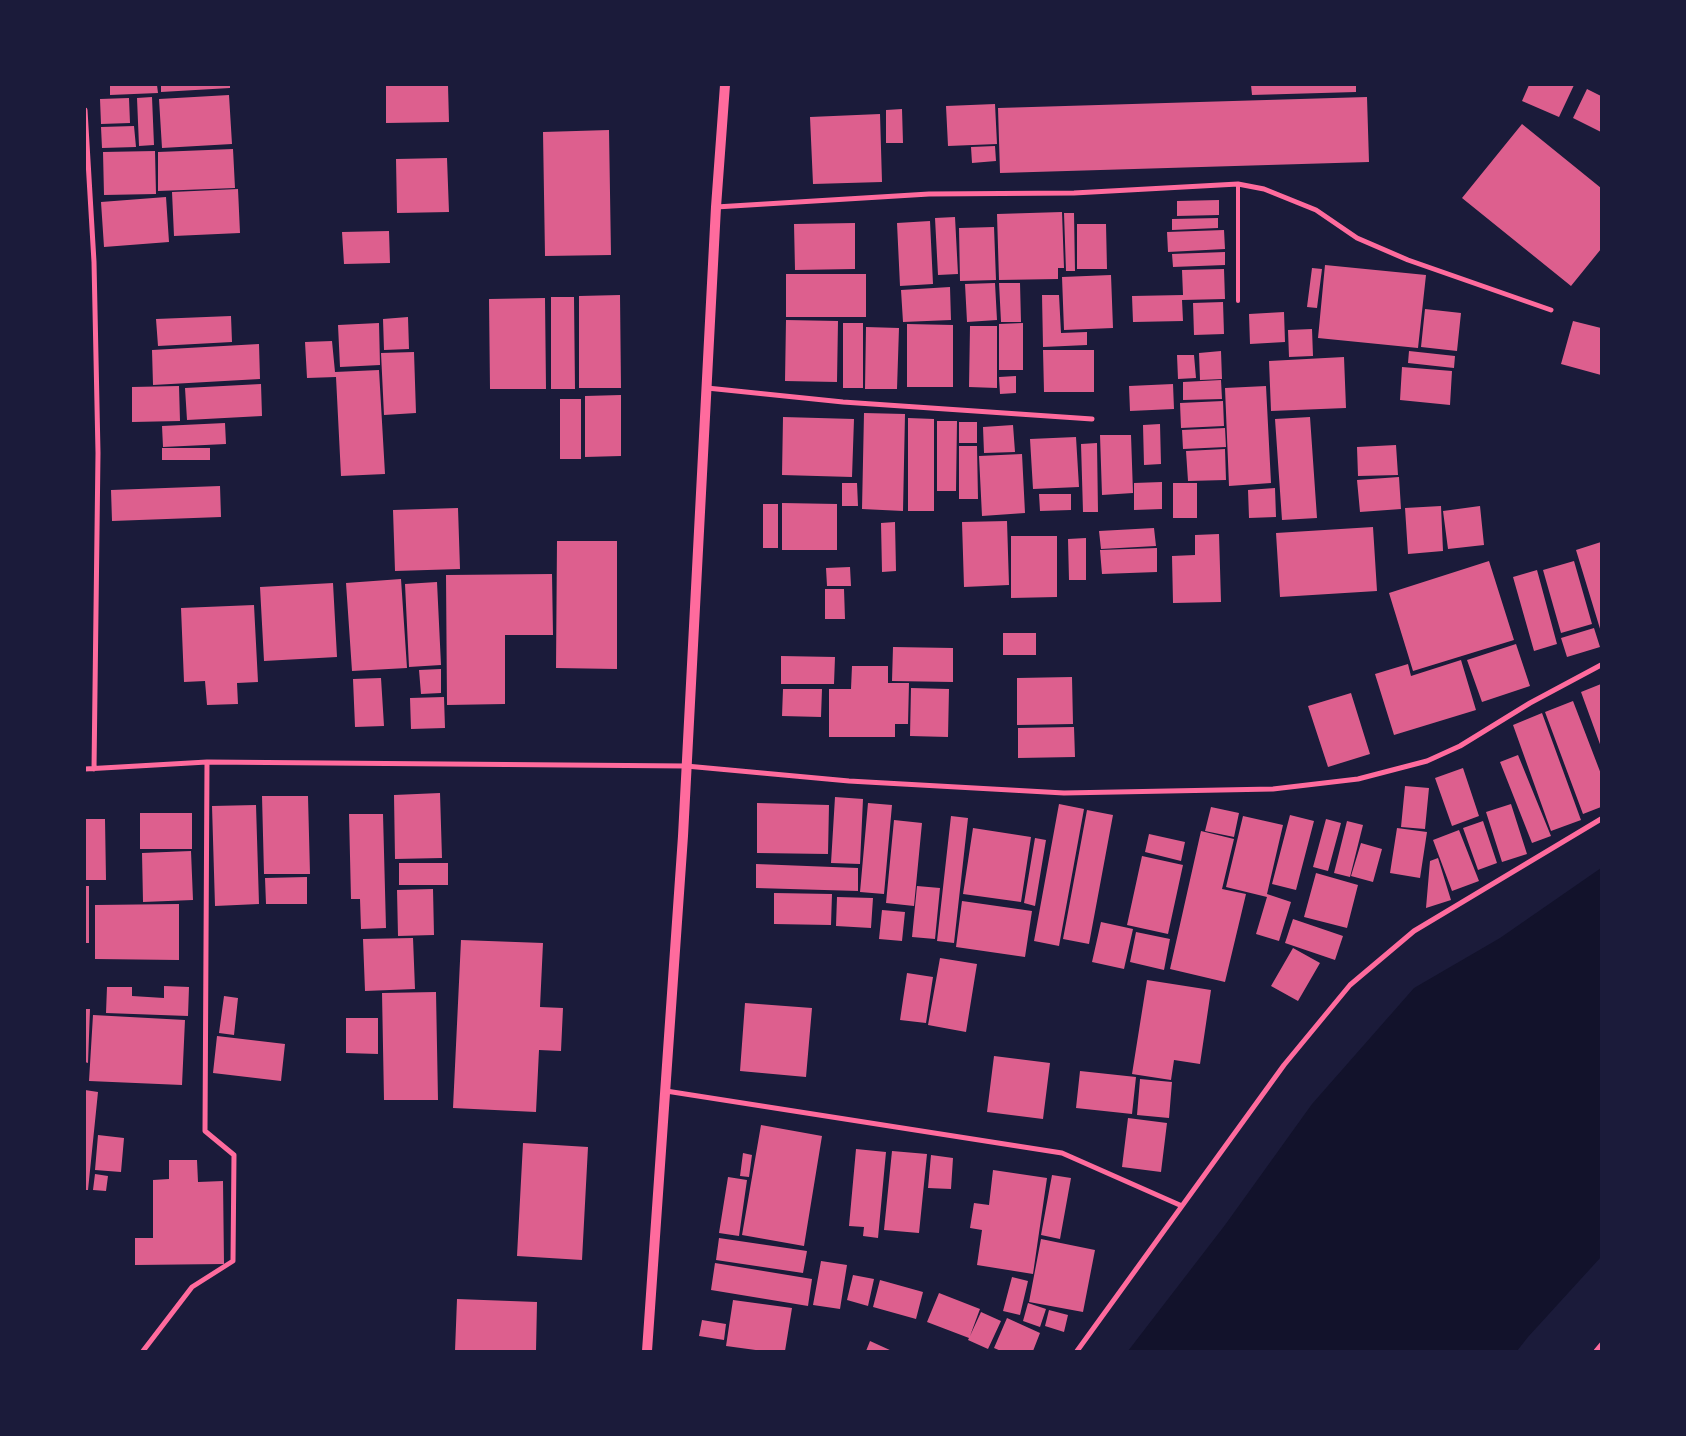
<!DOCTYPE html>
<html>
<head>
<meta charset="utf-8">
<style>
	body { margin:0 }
	#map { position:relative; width:1686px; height:1436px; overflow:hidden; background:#1b1b3a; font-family:Jost,sans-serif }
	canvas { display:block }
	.frame { position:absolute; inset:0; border:86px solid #1b1b3a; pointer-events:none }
</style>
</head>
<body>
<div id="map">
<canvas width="1686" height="1436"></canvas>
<div class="frame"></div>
</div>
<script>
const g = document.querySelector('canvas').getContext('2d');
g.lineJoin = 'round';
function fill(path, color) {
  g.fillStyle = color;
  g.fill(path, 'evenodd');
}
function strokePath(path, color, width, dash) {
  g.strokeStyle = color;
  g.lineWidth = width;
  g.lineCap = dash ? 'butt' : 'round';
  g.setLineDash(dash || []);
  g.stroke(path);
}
fill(new Path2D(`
	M1601,868V1257L1528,1337L1517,1351H1128L1225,1225L1312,1104L1414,988L1500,938Z`), '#12122b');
fill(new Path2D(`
	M110,85H157L158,93L110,95Z
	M161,85H230V88L161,92Z
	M386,85H448L449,122L386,123Z
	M1251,85H1356V92L1252,95Z
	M1529,85H1574L1559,117L1522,101Z
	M1587,89L1601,96V132L1573,118Z
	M229,95L232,144L162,148L159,99Z
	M152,97L154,145L139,146L137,98Z
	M1367,97L1369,162L1000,173L998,108Z
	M129,98L130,123L101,124L100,99Z
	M995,104L997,144L948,146L946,106Z
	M902,109L903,143H886V110Z
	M880,114L882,182L813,184L810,117Z
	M1522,124L1601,188V249L1571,286L1462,198Z
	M134,126L136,147L102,148L101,127Z
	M609,130L611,255L545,256L543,132Z
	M995,146L996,161L972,163L971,147Z
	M233,149L235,188L158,191V152Z
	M155,151L156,194L104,195L103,152Z
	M447,158L449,212L397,213L396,159Z
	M238,189L240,233L174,236L172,192Z
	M166,197L169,242L104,247L101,202Z
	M1219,200V215L1177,216V201Z
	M1062,212L1064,268H1058V279L999,280L997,214Z
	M1064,213H1074L1075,271H1066Z
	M955,217L958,274L938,275L935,218Z
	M1218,218V228L1172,230V219Z
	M930,221L933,284L900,286L897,223Z
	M855,223V269L795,270L794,224Z
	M1077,224H1106L1107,269H1077Z
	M994,227L996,280L960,281L959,228Z
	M1224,230L1225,249L1168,252L1167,232Z
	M389,231L390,263L344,264L342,232Z
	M1225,252V265L1173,267L1172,254Z
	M1325,265L1426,275L1418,348L1318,338Z
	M1312,268L1322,269L1317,308L1307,307Z
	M1224,269L1225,299L1182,300L1183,321L1133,322L1132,296L1183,295L1182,270Z
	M786,274H866V317H786Z
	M1111,275L1113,328L1064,330L1062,277Z
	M995,283L997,320L967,322L965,284Z
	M999,283H1020L1021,322H1001Z
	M950,287L951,320L903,322L901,290Z
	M620,295L621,388H579V296Z
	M1042,295H1059L1061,333L1087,332V345L1043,347Z
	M551,297H574L575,389H551Z
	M545,298L546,389H490L489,299Z
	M1223,302L1224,334L1194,335L1193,303Z
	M1425,309L1461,313L1457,351L1421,347Z
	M1284,312L1285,342L1250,344L1249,314Z
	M231,316L232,342L158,346L156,319Z
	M408,317L409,349L384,350L383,319Z
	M786,320L838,321L837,382L785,381Z
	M1573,321L1601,328V375L1561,364Z
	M379,323L380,365L340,367L338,325Z
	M843,323H863V388H843Z
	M1023,323V370H999V324Z
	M907,324L953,325V387H907Z
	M970,326H997V388L969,387Z
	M866,327L899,328L897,389H865Z
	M1312,329L1313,356L1289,357L1288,330Z
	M332,341L335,372L379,370L385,474L341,476L336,377L307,378L305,342Z
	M259,344L260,379L153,385L152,350Z
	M1043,350H1094V392H1044Z
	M1221,351L1222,379L1200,380L1199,353Z
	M1409,351L1455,356L1454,368L1408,363Z
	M414,352L416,413L384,415L381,353Z
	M1177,355H1194L1196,378L1178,379Z
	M1344,357L1346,408L1271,411L1269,361Z
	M1402,367L1452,371L1450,405L1400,400Z
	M1016,376V393L1000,394L999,377Z
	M1221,380L1222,399L1183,400V382Z
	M261,384L262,416L187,420L185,388Z
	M1173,384L1174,409L1130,411L1129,386Z
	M179,386L180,421L132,422V387Z
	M1266,386L1271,483L1229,486L1225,388Z
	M621,395V456L585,457V396Z
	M560,399H581V459H560Z
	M1223,401L1224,426L1181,428L1180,403Z
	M864,413L905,414L903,511L862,509Z
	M783,417L854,419L852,477L782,475Z
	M1310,417L1317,518L1282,520L1275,419Z
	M908,418L934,419V511H908Z
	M937,421H957L956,491H937Z
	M959,422H977V443H959Z
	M225,423L226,444L163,447L162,426Z
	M1160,424L1161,464L1144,465L1143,425Z
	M1013,425L1015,452L984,453L983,427Z
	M1225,428L1226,447L1183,449L1182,430Z
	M1100,435H1131L1133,493L1102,495Z
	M1076,437L1079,487L1033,489L1030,439Z
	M1097,443L1098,512H1083L1081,444Z
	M1396,445L1398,475L1358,476L1357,447Z
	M959,446H977L978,499H959Z
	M162,448H210V460H162Z
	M1225,449L1226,480L1188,481L1186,451Z
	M1022,454L1025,513L982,516L979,456Z
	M1399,477L1401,509L1360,512L1357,480Z
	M1162,482V509L1134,510V483Z
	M842,483H857L858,506H842Z
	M1173,483H1197V518H1173Z
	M220,486L221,517L112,521L111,490Z
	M1275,488L1276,517L1249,518L1248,490Z
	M1039,494H1071V510L1040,511Z
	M782,503L837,504V550H782Z
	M763,504H778V548H763Z
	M1441,506L1443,551L1408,554L1405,508Z
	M1480,506L1484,545L1448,549L1443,511Z
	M458,508L460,569L395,571L393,510Z
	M1007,521L1009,585L964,587L962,522Z
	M895,522L896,571L882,572L881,523Z
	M1373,527L1377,591L1280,597L1276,533Z
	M1154,528L1156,546L1101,549L1099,531Z
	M1219,534L1221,602L1173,603L1172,556L1195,555V535Z
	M1011,536H1057V597L1011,598Z
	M1086,538V580H1069L1068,539Z
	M557,541H617V669L556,668Z
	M1601,542V632L1576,550Z
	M1157,548V572L1102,574L1100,550Z
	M1489,561L1514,640L1413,671L1389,593Z
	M1574,561L1592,624L1561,633L1543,570Z
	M850,567L851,586H827L826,568Z
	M1537,570L1557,644L1534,651L1513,577Z
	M552,574L553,635H505V704L447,705L446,575Z
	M401,579L407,668L352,671L346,583Z
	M437,582L441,665L409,667L405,584Z
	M333,583L337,657L264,661L260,587Z
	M825,589H844L845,619H825Z
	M254,605L258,682L237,683L238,704L207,705L205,681L184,682L181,608Z
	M1594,628L1600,647L1567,657L1561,638Z
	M1003,633H1036V655H1003Z
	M1516,644L1530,686L1482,702L1467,660Z
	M893,647L953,648V682L892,681Z
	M781,656L835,657L834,684H781Z
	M1461,660L1476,710L1394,735L1375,674L1408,664L1411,676Z
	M852,666H888V683H909L908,724H895V737H829V689H851Z
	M441,669V693L421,694L419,670Z
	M1072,677L1073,724L1017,725V678Z
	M381,678L384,726L355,727L353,679Z
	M1601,684V747L1581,692Z
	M911,688L949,689L948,737L910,736Z
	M783,689H822L821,717L782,716Z
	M1351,693L1370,754L1328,767L1308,706Z
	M444,697L445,728L411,729L410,698Z
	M1573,701L1601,774V807L1583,814L1545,712Z
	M1542,713L1581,820L1551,831L1513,725Z
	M1074,727L1075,757L1018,758V728Z
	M1518,755L1551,836L1532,843L1500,762Z
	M1463,768L1479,816L1452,826L1435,778Z
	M1405,786L1429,788L1425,829L1401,827Z
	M440,793L442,858L395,859L394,795Z
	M262,796H308L310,874H264Z
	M835,797L863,799L860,864L831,863Z
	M757,803L829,805L828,854L757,853Z
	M868,803L892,805L884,894L860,892Z
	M1059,804L1084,809L1059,946L1034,941Z
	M1511,804L1527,854L1502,862L1486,812Z
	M256,805L259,904L215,906L212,806Z
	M1211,807L1239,813L1234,837L1205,831Z
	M1087,810L1113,815L1089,944L1063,939Z
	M140,813H192V849H140Z
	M349,814H383L386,928L361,929L360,899H351Z
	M1290,815L1314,821L1296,890L1272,884Z
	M951,816L968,818L954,943L937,941Z
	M1243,816L1283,825L1267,894L1291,902L1279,941L1256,934L1267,897L1226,887Z
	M85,819H105L106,880H85Z
	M1326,819L1341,823L1328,871L1313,867Z
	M894,820L922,823L914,906L886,903Z
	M1347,821L1363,825L1350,877L1334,873Z
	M1483,821L1497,863L1478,870L1463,828Z
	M973,828L1031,837L1021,902L963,894Z
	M1397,828L1427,832L1420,878L1390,873Z
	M1459,830L1479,881L1452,891L1433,840Z
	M1201,831L1234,839L1222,889L1246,894L1225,982L1170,969Z
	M1149,834L1185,842L1181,861L1145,852Z
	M1035,838L1046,840L1035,906L1024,903Z
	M1361,843L1382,849L1373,882L1351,876Z
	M191,851L193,900L143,902L142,853Z
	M1142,856L1183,865L1168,934L1127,925Z
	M1438,858L1451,900L1426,908L1430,861Z
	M399,863H448V885H399Z
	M756,864L858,868V891L756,888Z
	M1316,873L1358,885L1347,928L1304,917Z
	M307,877V904H266L265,878Z
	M85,886H89V943H85Z
	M917,886L940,888L935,939L912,937Z
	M433,889L434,935L398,936L397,890Z
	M774,893L832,894L831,925L774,924Z
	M837,897L873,898L871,928L836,926Z
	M962,901L1032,911L1025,957L956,947Z
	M179,904V960L95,959V905Z
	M882,910L905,912L902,941L879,939Z
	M1293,919L1343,936L1335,960L1285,943Z
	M1101,922L1133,929L1124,969L1092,962Z
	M1136,932L1170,939L1164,970L1130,962Z
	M413,938L415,989L365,991L363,939Z
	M461,940L543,943L540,1007L563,1008L561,1051L539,1050L536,1112L453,1108Z
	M1293,948L1320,963L1298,1001L1271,986Z
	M940,958L977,964L966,1032L928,1025Z
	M907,973L933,977L926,1023L900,1020Z
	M1147,980L1211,990L1200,1064L1174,1060L1171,1080L1132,1074Z
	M164,986L189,987L188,1016L106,1013L107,987H132V996L164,998Z
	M436,992L438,1100H384L382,993Z
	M224,996L238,998L234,1035L219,1033Z
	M745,1003L812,1008L806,1077L740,1071Z
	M85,1009H90L88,1063L85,1062Z
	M93,1015L185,1020L182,1085L89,1081Z
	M346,1018H378V1054L346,1053Z
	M217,1036L285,1044L281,1081L213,1073Z
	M994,1056L1050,1063L1043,1119L987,1112Z
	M1080,1071L1136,1077L1132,1114L1076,1108Z
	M1140,1079L1172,1082L1169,1118L1137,1115Z
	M85,1090L98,1092L88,1190H85Z
	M1128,1118L1167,1123L1161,1172L1122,1167Z
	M761,1125L822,1136L804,1246L742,1235Z
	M98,1135L124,1138L121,1172L95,1170Z
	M523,1143L588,1147L582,1260L517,1256Z
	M856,1149L886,1152L878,1238L863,1236L864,1227L849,1226Z
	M892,1151L927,1154L919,1233L884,1230Z
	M743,1153L752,1155L749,1177L740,1176Z
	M931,1155L953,1158L951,1189L928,1188Z
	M169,1160H197L198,1182L223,1181L224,1264L135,1265V1238H153V1180L169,1179Z
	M993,1170L1047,1178L1033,1274L977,1265L982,1230L970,1228L974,1203L989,1205Z
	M95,1174L108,1176L106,1191L93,1190Z
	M1052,1175L1071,1178L1060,1239L1041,1235Z
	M728,1177L747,1180L739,1236L719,1233Z
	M719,1238L807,1251L803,1273L716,1260Z
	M1041,1239L1095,1250L1083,1312L1029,1302Z
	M821,1261L847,1265L840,1309L813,1305Z
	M715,1263L812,1279L808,1306L711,1290Z
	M853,1275L874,1279L868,1306L847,1300Z
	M1012,1277L1028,1281L1020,1315L1003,1311Z
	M880,1280L923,1292L916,1319L873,1307Z
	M939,1293L980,1309L970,1336L981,1312L1001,1321L988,1349L968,1340L969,1338L927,1322Z
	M457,1299L537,1302L536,1351H455Z
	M733,1300L792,1308L785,1351H763L726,1346Z
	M1028,1303L1046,1309L1040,1327L1023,1321Z
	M1049,1310L1068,1315L1064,1332L1045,1326Z
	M1007,1318L1040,1333L1033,1351H1001L994,1348Z
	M702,1320L726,1324L724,1340L699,1336Z
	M870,1341L892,1351H866Z`), '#dd5f8e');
strokePath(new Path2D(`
	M1238,184V301`), '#ff6b9d', 4);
strokePath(new Path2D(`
	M85,110L94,262L98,453L94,769
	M716,207L929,194L1074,193L1238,184L1264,189L1316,210L1357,238L1408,260L1551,310
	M707,388L843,402L1092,419
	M85,769L207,762L686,766L849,781L1064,793L1273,789L1358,779L1427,761L1460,746L1530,703L1601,665
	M666,1091L1062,1153L1182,1206
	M143,1351L192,1287L233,1261L234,1155L205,1131L207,762
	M1077,1351L1284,1065L1350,985L1414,931L1601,819
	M1596,1351L1601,1345`), '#ff6b9d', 5);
strokePath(new Path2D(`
	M647,1351L683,836L716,207L725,85`), '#ff6b9d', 10);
</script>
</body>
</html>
